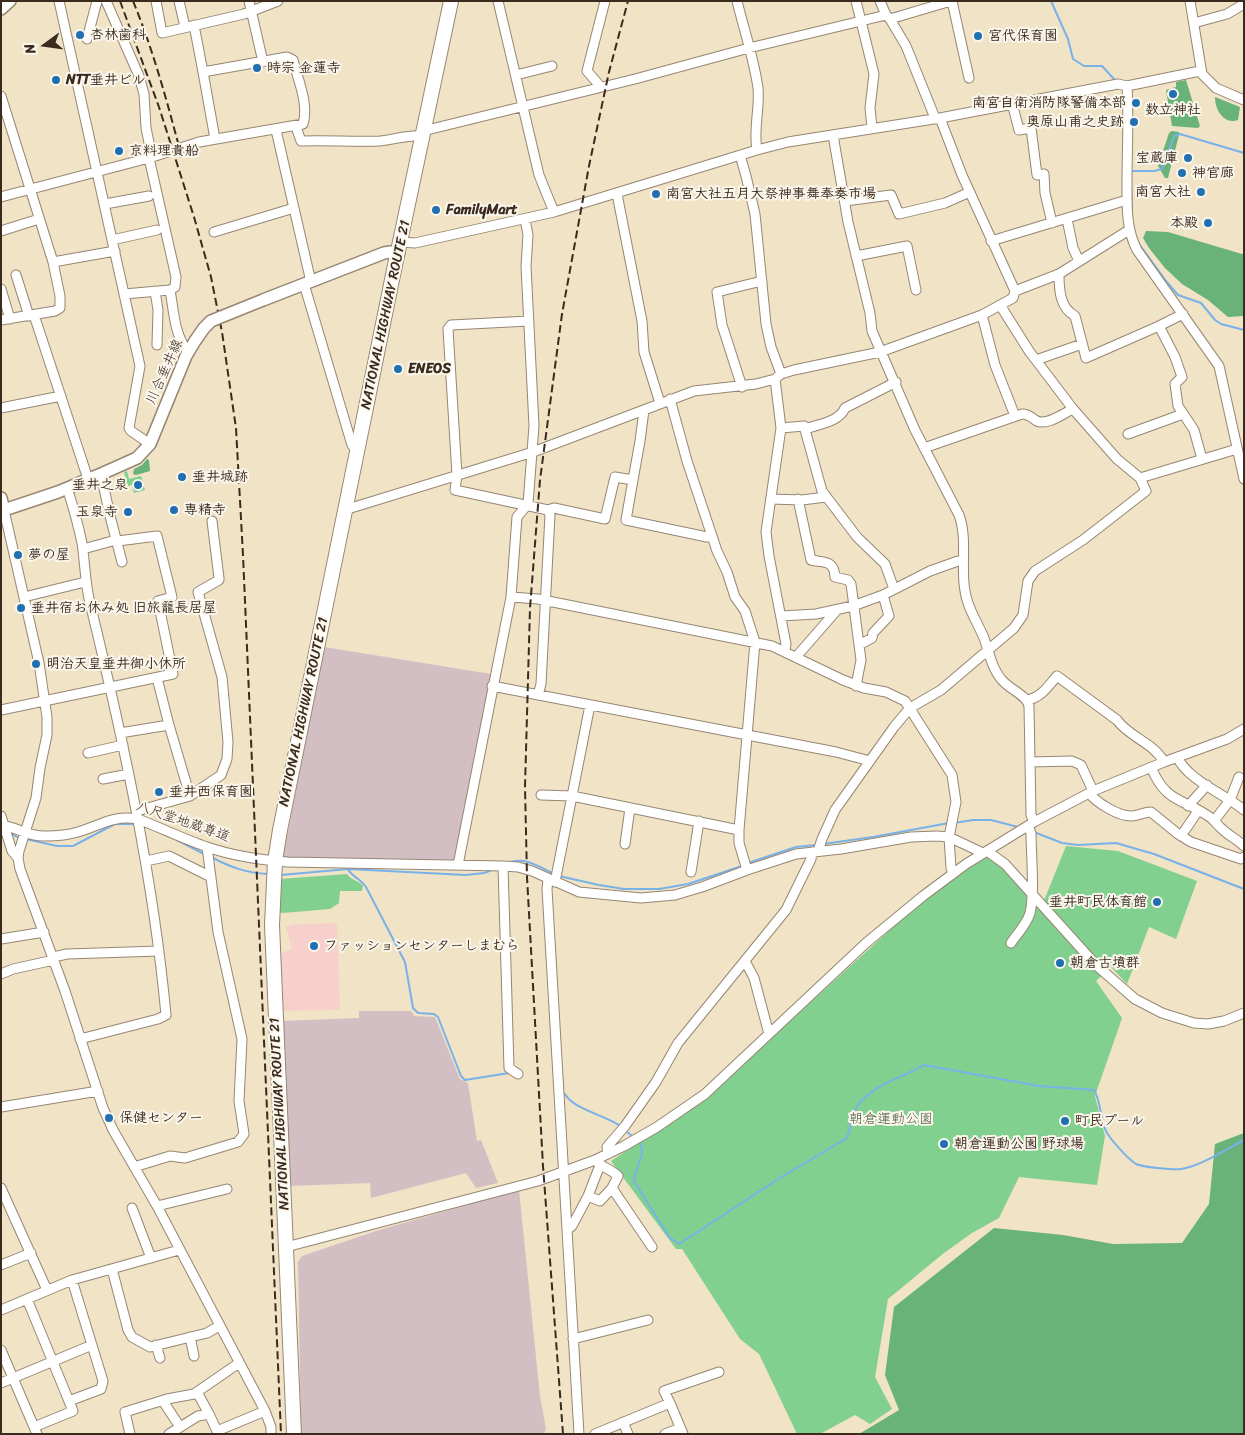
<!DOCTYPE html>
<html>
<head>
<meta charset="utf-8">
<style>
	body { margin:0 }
	#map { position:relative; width:1245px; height:1435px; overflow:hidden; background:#f1e3c6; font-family:Sriracha,sans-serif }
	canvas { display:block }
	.frame { position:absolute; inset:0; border:2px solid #3b2a1e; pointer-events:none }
	.north { position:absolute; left:20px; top:20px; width:50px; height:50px; -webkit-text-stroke:4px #fbf7ec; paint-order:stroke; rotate:256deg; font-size:14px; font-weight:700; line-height:20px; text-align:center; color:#3b2a1e }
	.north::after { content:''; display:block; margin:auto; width:18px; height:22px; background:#3b2a1e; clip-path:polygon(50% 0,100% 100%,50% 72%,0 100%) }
</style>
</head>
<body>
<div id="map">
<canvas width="1245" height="1435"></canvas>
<div class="frame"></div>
<div class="north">N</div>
</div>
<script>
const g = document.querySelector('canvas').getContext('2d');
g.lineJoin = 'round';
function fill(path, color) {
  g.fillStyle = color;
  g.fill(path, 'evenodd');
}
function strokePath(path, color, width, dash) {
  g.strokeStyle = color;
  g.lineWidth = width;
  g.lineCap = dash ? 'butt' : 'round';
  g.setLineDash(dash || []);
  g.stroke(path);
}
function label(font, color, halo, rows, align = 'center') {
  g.font = font + ' Sriracha,"Klee One",sans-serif';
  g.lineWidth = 4;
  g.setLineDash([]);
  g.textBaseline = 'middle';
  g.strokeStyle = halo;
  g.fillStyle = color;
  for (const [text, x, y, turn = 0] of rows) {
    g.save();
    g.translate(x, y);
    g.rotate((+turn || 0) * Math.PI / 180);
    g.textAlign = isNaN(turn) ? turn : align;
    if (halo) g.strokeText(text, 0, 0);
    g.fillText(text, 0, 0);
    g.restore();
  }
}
fill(new Path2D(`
	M337,923L340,1010L281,1011L279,954L292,949L286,927L295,924Z`), '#f7d0cc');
fill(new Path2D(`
	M324,647L491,674L456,860L283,857Z
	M359,1011H411L414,1016L435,1017L460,1079L468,1083L477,1141L481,1140L498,1183L476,1188L466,1173L371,1198L370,1183L289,1186L281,1021L359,1018Z
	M519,1190L540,1396L546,1429L544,1434H301L298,1262L302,1256L376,1231Z`), '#d2bec3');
fill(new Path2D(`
	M127,471L129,479L141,476L145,490L134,493L132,485L128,486L124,472Z
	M1066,846L1118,851L1197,881L1176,939L1149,927L1127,984L1111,967L1096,981L1122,1018L1095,1096L1105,1136L1097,1185L1019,1177L999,1218L972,1233L944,1253L888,1299L875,1377L892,1409L870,1424L855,1415L820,1434H797L759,1354L740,1339L682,1249H676L611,1161L703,1100L923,900L984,854L997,858L1041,908Z
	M347,874C351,880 358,881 363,885L362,891H340L339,903L330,909L283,913L278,912L280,879Z`), '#82d090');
fill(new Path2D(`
	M1186,80L1200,126L1198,128L1172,126L1166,90L1176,87V82Z
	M1215,97L1240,107L1238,120C1224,125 1215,110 1215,97Z
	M1172,131L1179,132V135L1168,178H1165L1157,164L1161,157L1169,133Z
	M1146,231L1168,232L1242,254L1244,253V316L1228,317L1208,300L1182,284L1165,268L1149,248L1143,238Z
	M147,459L149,460L150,471L136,475L133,474L134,469L142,465Z
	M1244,1133V1434H859L899,1410L885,1375L894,1307L994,1228L1063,1235L1113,1244L1182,1243L1209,1204L1215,1144Z`), '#69b27a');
strokePath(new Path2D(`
	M1051,1L1068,39L1073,59L1084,66H1102L1114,79
	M1131,171H1154L1162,169L1174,136L1180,134L1244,153
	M1131,185L1132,210
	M1139,244L1166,281L1178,295L1201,303L1215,320L1221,324L1244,330
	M954,823L973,820H991L1018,827
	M143,826L152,829
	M1034,832L1062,843L1078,845L1116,843L1154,854L1244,889
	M10,833L19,838
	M26,839L57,846H73L115,824H136
	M177,840L204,854
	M823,844L873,837L949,823
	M211,857C230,867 246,873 268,874
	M508,863C524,856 540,867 554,874
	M748,863L796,847L816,845
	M348,869C352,877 361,879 366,887L405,962L413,1008L418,1013L434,1014L438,1017L461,1076L465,1080L509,1073
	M281,875L348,869L466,875L484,873L492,870
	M559,876L599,885L624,889H659L688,884L742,866
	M565,1094C574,1110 606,1115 622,1127
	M625,1130L633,1137
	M639,1141C648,1155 634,1166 634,1181L669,1237L679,1244L780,1178L847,1138C850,1129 853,1112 858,1105C874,1084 902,1078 924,1065L1039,1086L1094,1090C1102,1103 1099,1119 1107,1133C1112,1141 1128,1159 1136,1164C1142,1167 1173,1170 1181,1169C1199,1167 1227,1149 1244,1140`), '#79b1e9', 2);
const minor = new Path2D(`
	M59,1L140,366L129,428L131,431L150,444
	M106,1L139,76L144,94L146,128L152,157
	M156,1L162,33L244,14L278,1
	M179,1L185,27
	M249,1L263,62
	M498,1L539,175L554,212
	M737,1C744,30 754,59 758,88C760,109 753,129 757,150
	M856,1L874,74L870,108L872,128
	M880,1L886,15
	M952,1L969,78
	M1190,1L1202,74L1216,88L1244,100
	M890,19L951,1
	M1194,23L1227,14L1244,4
	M194,25L203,72
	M87,39L97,1
	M516,75L552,66
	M600,86L587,71L605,1
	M1127,86C1129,118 1127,151 1127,182C1127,206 1126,229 1137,250L1219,366L1244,479
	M1,96L53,262L60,296V308L55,311L1,320
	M1012,103L1019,130L1031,128L1037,175L1044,174L1045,193L1052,223
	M296,127L301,141C327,140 353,142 380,141C393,140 410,134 422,136
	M425,127L431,129L635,79L749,48L886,15L890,19L906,46L935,118
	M276,130L311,282
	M833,135L848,222L870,313L872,331L915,430L959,515C969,542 958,574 968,603C972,615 979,626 984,638C989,652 992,669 1002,680C1010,690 1026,694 1029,706L1031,815L1034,822
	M740,155L746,176L755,214L766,324L771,347L781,374
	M149,158L176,277L175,287L170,290
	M617,194L642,321L644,352L660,403
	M1,197L149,158L199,142L303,124C309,104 298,80 293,60L287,57L203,72L215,139
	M845,201L891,195L899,214L945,203L970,192
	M105,204L149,196
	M1067,219L1073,248L1079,261
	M1,231L39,219
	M214,232L294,208
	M112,240L157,230
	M991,241L1127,200
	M401,242L415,243L554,212L757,150L788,142L940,118L1118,84L1127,86L1200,71
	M856,256L907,246L916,290
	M53,262L115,251
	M1059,274C1059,290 1060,308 1075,316L1086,358L1159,326
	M16,275L29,316
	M304,284L352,445L357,451
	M1,289L10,319
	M155,291L158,310L157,345
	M1015,291L1059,274L1129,230
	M124,294L170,290C174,312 174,334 188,352
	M1183,314L1159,326L1175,357L1182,377L1175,384L1178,406L1194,430L1202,459
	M34,315L88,479
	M982,315L995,365L1015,416
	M529,321L451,325L448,329L457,475L455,490L548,510L550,515L541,684L538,695
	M1036,360L1082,344
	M775,379L781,428L766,532L769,556L786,644L785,651
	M742,387L722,325L717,292L762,281
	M1,408L61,396
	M781,428L804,426L822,491L857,537L885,564L894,589
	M805,429C819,424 839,422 845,408L896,382
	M1128,434L1183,414
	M924,448L1022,414C1030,414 1031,418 1037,421C1047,426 1064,413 1073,409
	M101,474L110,516L122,562
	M1140,478L1237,449
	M633,480L640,441L644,410
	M67,488C73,506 78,524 82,543C85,563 85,583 90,603C123,739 153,875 166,1015L158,1019L80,1039
	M771,499L802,500L826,497
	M798,499L811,560C825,563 834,560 835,577L848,580L851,584L861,660L856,686
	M346,508H351L533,452L694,391L756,384L775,379L781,374L794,370L880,352L982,315L1013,298L1015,291L962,175L940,118
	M4,510L39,663L47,717V735L40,768L36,798L19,851L18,858L20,869L65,991L103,1108L113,1130L157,1206L265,1411L271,1427V1434
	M548,510L554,508L605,519L615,477L633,480L626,520L707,537L712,536
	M24,597L85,582
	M511,597L538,599L772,646L843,680L864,688L886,692L905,701L952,775L956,802L949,837L951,868L953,873
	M781,616L816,614L853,606L883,595L930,571L958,561H963
	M859,645L872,638L873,633L889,616L883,595
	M796,657L837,610
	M157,678L169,725L190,796
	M492,686L836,752L870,761
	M1027,700C1041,698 1049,685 1057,676L1117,720C1129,737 1154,743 1164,762
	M1,710L173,674L158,601L172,597L157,536L118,541L116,540L83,549
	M120,733L169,725
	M88,753L123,745
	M1177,757C1189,781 1223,793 1244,810
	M1030,762L1072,761L1081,765L1093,791
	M1151,767C1166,804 1184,798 1211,818C1215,821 1218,826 1222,829C1229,836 1237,839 1244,846
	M103,779L129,774
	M1089,793C1097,803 1118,816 1131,816C1138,816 1144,812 1151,812L1178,834L1191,842L1241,859L1244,857
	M541,795L572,796L739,830
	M1188,806L1207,785
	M137,811L190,796L221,775L227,759L228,742L222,677L198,592L219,580V578L212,521
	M1,816L12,851L18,858
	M1214,821L1230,800L1239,777
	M1,825C17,827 29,837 46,836C56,836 68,835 78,832C102,825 112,815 138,819C161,828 184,839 207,847C233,856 261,860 288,862L503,866L518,867L532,871L579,892L641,898L675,895L702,887L747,870L739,843V830L755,642L745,611L735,597L727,572L717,551L687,461L670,399
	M1181,836L1198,811
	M625,844L630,808
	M820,851L819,848L822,839L835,810L894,727L910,708L941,690L1014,628L1023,615L1028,581L1035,571L1083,540L1146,491L1140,478L1117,459L1073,409L1029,351L1000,305
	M987,851L1005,864L1096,965L1135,999L1162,1013L1194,1023L1208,1024L1224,1021L1244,1013
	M146,861L169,856L211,877
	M458,865L511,597L517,517L528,504L534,426L526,266L528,235L525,219
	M503,866L509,1068L518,1074
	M747,870L796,854L841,849L911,837L937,836L949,837L983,853
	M691,872L699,821
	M548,879L547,889L579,1434
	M555,882L590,705
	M1,939L44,932
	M1011,943C1017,934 1027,924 1030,913C1035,894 1031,854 1031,833L1028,826
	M53,957L67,954L159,951
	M745,961L754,978L769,1034
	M1,974L13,969L54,960
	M1,1107L98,1091
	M608,1154L607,1147L625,1126L656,1082L678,1043L786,910L811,859L812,852
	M595,1160C601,1167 611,1169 618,1176L612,1188L652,1247
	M134,1167L170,1156L185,1158L238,1142L244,1134L239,1101L242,1039L218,932L207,847
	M1,1188L47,1290
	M588,1196L600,1201L612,1188
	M157,1206L227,1189
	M132,1208L151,1258
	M568,1229L572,1226L588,1196L600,1165
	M286,1247L538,1181L595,1160L624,1146L657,1127L705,1094L866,943L923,896L966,864L1034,822L1093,791L1164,762L1227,739L1244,729
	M1,1265L31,1253
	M112,1269L128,1330L132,1337L150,1347L207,1333L219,1326
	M27,1299L73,1411L34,1427
	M1,1310L72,1280L179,1250
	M190,1337L194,1356
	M573,1339L648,1320
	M156,1345L160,1358
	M1,1350L37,1434
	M1,1383L92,1345
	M197,1392L209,1414
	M69,1401L101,1389L103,1381L72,1280
	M163,1401L180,1427
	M670,1403L683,1434
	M623,1422L628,1434
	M130,1434L125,1412L167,1399L194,1394L239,1363
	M169,1434L198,1416L209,1414L217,1431L265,1411
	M595,1434L670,1403L664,1391L719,1372
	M665,1434L680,1428`);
const major = new Path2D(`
	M1,9L10,1
	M263,300L384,253L390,252H399
	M1,498L4,510
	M1,511L58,492L101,474L137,458L150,444L186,356L195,341`);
const highway = new Path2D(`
	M294,1434L272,925L275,861L280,830L394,270L451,1`);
strokePath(minor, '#968672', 11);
strokePath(major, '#968672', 14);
strokePath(highway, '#968672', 16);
strokePath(minor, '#fff', 9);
strokePath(major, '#fff', 11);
strokePath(highway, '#fff', 14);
strokePath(new Path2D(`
	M120,1L159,107L194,217L211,277L222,332L236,428L243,555L281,1434
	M133,1C154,52 168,105 182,158
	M563,1434L543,1166L527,877L525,787L530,608L540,480L562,314L589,166L609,72L628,1`), '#3b2a1e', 2, [8, 4]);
const majorBridge = new Path2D(`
	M195,341L204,328L211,321L263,300`);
strokePath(majorBridge, '#968672', 14, []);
strokePath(majorBridge, '#fff', 11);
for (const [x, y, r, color] of [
	[80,35,5,"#1f6fb2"],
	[978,36,5,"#1f6fb2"],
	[257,68,5,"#1f6fb2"],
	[56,80,5,"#1f6fb2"],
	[1173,94,5,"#1f6fb2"],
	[1136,103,5,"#1f6fb2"],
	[1134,122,5,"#1f6fb2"],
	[119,151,5,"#1f6fb2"],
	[1188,158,5,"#1f6fb2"],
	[1182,173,5,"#1f6fb2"],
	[1201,192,5,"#1f6fb2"],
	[656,194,5,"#1f6fb2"],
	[436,210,5,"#1f6fb2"],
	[1208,223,5,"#1f6fb2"],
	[398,369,5,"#1f6fb2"],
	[182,477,5,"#1f6fb2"],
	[138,485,5,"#1f6fb2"],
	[174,510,5,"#1f6fb2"],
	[128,512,5,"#1f6fb2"],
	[18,555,5,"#1f6fb2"],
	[21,608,5,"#1f6fb2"],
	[36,664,5,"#1f6fb2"],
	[159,792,5,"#1f6fb2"],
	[1157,902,5,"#1f6fb2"],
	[314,946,5,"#1f6fb2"],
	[1060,963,5,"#1f6fb2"],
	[109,1118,5,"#1f6fb2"],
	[1065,1121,5,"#1f6fb2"],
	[944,1144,5,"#1f6fb2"]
]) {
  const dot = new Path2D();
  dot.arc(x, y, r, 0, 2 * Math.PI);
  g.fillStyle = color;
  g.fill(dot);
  strokePath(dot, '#fbf7ec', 2);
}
label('bold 14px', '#3b2a1e', '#fbf7ec', [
	["杏林歯科",90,35],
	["宮代保育園",988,36],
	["時宗 金蓮寺",267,68],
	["NTT垂井ビル",66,80],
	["南宮自衛消防隊警備本部",1126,103,"right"],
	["数立神社",1173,110,"center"],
	["奥原山甫之史跡",1124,122,"right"],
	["京料理貴船",129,151],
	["宝蔵庫",1178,158,"right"],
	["神官廊",1192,173],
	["南宮大社",1191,192,"right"],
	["南宮大社五月大祭神事舞奉奏市場",666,194],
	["FamilyMart",446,210],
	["本殿",1198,223,"right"],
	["ENEOS",408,369],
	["垂井城跡",192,477],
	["垂井之泉",128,485,"right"],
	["専精寺",184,510],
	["玉泉寺",118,512,"right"],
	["夢の屋",28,555],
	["垂井宿お休み処 旧旅籠長居屋",31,608],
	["明治天皇垂井御小休所",46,664],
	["垂井西保育園",169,792],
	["垂井町民体育館",1147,902,"right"],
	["ファッションセンターしまむら",324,946],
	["朝倉古墳群",1070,963],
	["保健センター",119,1118],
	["町民プール",1075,1121],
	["朝倉運動公園 野球場",954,1144]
], 'left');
label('14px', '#3b2a1e', '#fbf7ec', [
	["NATIONAL HIGHWAY ROUTE 21",386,315,-78],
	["川合垂井線",165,372,-66],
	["NATIONAL HIGHWAY ROUTE 21",304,712,-78],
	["八尺堂地蔵尊道",183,822,19],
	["NATIONAL HIGHWAY ROUTE 21",280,1114,-93]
]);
label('14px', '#505c40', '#fbf7ec', [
	["朝倉運動公園",891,1119]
]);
</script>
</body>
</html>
